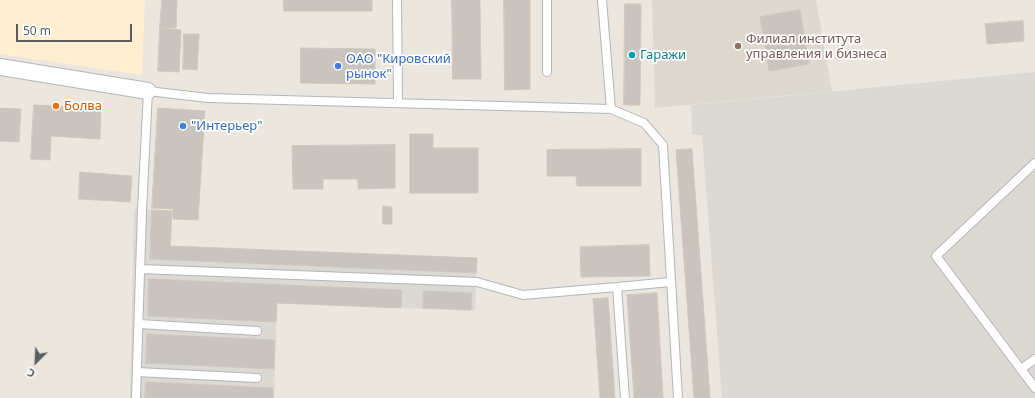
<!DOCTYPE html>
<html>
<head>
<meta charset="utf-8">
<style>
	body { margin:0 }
	#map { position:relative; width:1035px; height:398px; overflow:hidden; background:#ece7de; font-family:"Noto Sans",sans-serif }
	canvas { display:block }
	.north { position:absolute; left:16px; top:342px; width:40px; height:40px; -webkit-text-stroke:3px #fff; paint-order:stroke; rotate:204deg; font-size:11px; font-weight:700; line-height:16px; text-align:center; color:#575d61 }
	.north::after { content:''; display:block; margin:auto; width:14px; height:18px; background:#575d61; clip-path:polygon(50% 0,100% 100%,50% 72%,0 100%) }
	.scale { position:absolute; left:16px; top:24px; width:116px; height:18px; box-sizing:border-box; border:2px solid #575d61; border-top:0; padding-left:5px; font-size:12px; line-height:14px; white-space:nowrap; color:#575d61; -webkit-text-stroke:3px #fff; paint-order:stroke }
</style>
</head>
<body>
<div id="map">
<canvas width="1035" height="398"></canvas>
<div class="north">С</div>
<div class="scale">50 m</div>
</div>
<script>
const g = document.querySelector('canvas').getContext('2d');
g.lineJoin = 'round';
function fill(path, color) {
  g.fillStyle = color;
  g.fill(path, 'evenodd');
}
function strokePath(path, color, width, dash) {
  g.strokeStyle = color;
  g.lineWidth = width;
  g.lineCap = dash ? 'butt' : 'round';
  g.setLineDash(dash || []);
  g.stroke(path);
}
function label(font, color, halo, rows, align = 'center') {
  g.font = font + ' "Noto Sans",sans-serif';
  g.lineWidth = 3.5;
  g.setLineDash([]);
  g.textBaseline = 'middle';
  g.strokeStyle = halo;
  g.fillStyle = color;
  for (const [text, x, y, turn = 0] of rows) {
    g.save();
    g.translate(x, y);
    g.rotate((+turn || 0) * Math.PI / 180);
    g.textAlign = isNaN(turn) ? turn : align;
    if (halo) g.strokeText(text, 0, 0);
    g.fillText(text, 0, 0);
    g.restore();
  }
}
fill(new Path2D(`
	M0,0H145L142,75L0,54Z`), '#ffeed0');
fill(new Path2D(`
	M1035,72V398H722L702,135H692L691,105Z
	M134,209L172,211L171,246L477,258L475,311L277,303L274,398H130Z`), '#dcd9d3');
fill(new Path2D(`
	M652,0H816L832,91L655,108Z`), '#ded9cf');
const building = new Path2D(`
	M162,0H177L176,28H160Z
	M284,0H372V11H284Z
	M452,0H480L481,79H453Z
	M504,0H530V89L505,90Z
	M625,4H641L640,105H624Z
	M800,10L809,64L769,71L760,17Z
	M1023,21L1024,41L987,44L985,24Z
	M160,28L181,30L179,72L158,71Z
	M184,34H199L197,70L183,69Z
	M301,48L375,49V84L301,83Z
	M34,105L101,108L100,139L51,136L50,160L31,159Z
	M0,108L21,109L19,142L0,141Z
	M158,108L205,111L198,220L173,219V209L152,208Z
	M410,134H433V148H478V193H410Z
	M395,145V188L358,189V179H323V189H293L292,146Z
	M641,149V186H577L576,176H547V150Z
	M692,149L710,398H694L676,150Z
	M80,172L132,176L130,202L79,199Z
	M383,206L392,207V224H383Z
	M152,210L172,211L170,246L477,258L476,273L150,259Z
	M649,245L650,276L581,277L580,247Z
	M149,279L402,290L401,308L277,303L276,322L148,316Z
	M424,291L472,293L471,310L423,308Z
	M657,293L663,398H634L627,295Z
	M608,298L615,398H600L593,299Z
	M147,334L275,340L274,369L146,363Z
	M146,382L273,388V398H145Z`);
fill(building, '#c9c4bd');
strokePath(building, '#d1c8bc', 1);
const lane = new Path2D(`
	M397,0L398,103
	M602,0L611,109
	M547,72V0
	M1035,163L936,256L1035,388
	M140,269L477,282L523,295L617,287
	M139,324L257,331
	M1021,369L1035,359
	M137,372L257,378
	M136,398L142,210L148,91L208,98L611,109L644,123L663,145L678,398
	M625,398L617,287L670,282`);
const street = new Path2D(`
	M0,67L148,91`);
strokePath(lane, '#b1b6bb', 10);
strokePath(street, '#b1b6bb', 18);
strokePath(lane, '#fff', 8);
strokePath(street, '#fff', 16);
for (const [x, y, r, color] of [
	[738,46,4,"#8d6e63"],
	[632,55,4,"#0f9aa8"],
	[338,66,4,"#3f7fe0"],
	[56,106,4,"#e8710a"],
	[183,126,4,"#3f7fe0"]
]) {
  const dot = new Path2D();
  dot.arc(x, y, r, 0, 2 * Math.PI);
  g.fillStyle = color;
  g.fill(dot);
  strokePath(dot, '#fff', 1.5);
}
label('13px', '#785e54', '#fff', [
	["Филиал института",746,39],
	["управления и бизнеса",746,54]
], 'left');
label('13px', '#0d838f', '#fff', [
	["Гаражи",640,55]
], 'left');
label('13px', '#366cbe', '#fff', [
	["ОАО \"Кировский",346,59],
	["рынок\"",346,74],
	["\"Интерьер\"",191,126]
], 'left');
label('13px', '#c56008', '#fff', [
	["Болва",64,106]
], 'left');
</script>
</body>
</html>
